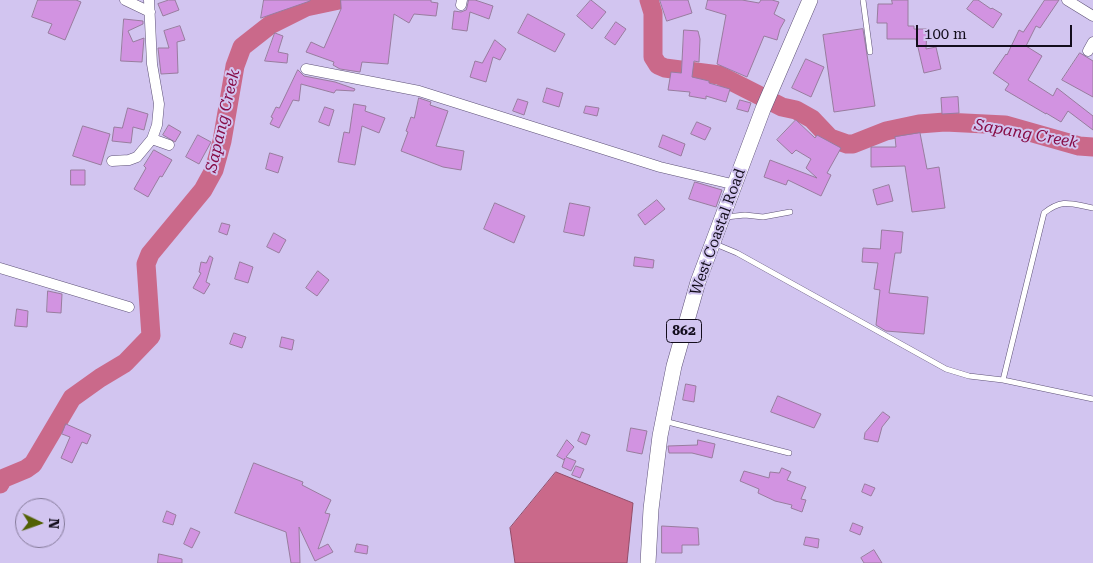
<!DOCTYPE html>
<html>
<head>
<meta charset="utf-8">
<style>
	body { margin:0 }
	#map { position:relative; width:1093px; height:563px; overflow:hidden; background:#d2c5f0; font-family:"Roboto Serif",serif }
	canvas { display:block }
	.north { position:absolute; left:15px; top:498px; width:50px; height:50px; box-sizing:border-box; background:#d2c5f0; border:1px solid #867b9b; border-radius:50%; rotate:93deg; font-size:14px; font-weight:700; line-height:20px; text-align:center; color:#130d1c }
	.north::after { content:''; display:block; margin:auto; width:18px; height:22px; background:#526104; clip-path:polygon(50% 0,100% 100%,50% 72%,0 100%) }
	.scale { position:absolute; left:916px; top:25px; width:156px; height:22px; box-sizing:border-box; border:2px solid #130d1c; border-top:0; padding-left:6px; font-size:15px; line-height:18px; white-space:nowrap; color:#130d1c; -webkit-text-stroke:4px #d2c5f0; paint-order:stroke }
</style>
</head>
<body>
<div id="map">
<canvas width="1093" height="563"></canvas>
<div class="north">N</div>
<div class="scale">100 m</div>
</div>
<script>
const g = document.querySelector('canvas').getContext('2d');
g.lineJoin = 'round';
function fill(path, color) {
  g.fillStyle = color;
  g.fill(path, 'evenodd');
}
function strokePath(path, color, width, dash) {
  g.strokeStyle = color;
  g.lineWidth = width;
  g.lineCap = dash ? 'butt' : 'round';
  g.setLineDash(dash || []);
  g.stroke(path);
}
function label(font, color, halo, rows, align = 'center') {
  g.font = font + ' "Roboto Serif",serif';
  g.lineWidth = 4;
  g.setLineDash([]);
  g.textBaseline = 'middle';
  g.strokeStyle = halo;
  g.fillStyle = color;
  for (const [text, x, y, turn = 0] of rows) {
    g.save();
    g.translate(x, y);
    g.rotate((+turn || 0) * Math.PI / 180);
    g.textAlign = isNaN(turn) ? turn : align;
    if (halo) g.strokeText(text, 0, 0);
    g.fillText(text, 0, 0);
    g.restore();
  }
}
const water = new Path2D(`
	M556,472L633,503L627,563H515L510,528Z`);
fill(water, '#ca698a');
strokePath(water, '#934d69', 1);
strokePath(new Path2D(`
	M649,0L653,13V57L658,65L665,68L719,75L782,107L796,110L812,119L830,138L847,144H853L886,131L919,124L945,122L1005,125L1079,146L1093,147
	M0,484L2,479L26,469L33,464L72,398L100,378L125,363L151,336L146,264L150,254L203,190L214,170L222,141L235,66L242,47L270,25L306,7L339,0`), '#ca698a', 19);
const building = new Path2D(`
	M38,0H76L81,2L65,40L48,33L52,24L32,17Z
	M169,0H175L179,10L163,16L158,4Z
	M264,0H310V1L261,18Z
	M341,0H431V2L438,3L436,16L414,14L409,23L394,14L388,64L362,62L360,72L340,69L333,65L334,62L306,52L311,42L324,48L341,9Z
	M469,0H475L493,6L489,19L470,12L467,31L452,29L454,11L461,12L466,10Z
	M591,0L606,12L592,29L577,16Z
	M660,0H688L692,13L667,21Z
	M708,0H742L759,3L761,0H772L779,2L774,14L785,20L780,29L777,40L764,36L747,77L717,64L726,15L706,9Z
	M892,0H908V26H914V29H927L926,49L936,47L941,69L924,73L916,39H887V23H877L878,4H892Z
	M974,0H978L991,9L992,8L1002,14L993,28L967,9Z
	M1045,0H1059L1040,28L1036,26L1026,46L1042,56L1028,80L1053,96L1057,88L1093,116V130L1068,111L1061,122L1046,113V114L1005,90L1009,84L993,73L1006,54L1007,55L1019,30L1023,32Z
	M528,14L565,34L555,52L518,33Z
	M124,19L143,21V24L128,31L133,42L144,38L142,62L121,61Z
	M616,22L626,29L615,45L605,38Z
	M180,26L185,40L177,42L178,73L161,74L158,48H169L164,31Z
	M863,29L875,106L834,112L823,35Z
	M684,30L698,31L700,39L699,62L694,61L692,77L709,81V83L730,89L726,102L706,96V99L689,96L690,92L668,90L671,72L681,73Z
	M275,33L283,36L278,52L288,54L287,63L265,61Z
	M495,40L506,49L500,60L493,57L486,82L470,77L475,61L482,63Z
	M1080,53L1093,61V97L1062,80Z
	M806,59L824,67L811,97L792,88Z
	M298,70L304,76L335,82L355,89L354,91L336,90L334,93L301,84L299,101L293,100L279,128L270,124L273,118L271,117L276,107L279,108Z
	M547,88L563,93L559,107L543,102Z
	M958,97L959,113L942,114L941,98Z
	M419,98L431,102L430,105L448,111L436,146L464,151L461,170L443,167L401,151L408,132L406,131L411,117L414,118Z
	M518,99L528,102L524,115L513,111Z
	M740,100L751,103L748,112L737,109Z
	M354,104L366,106L365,111L385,118L379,133L362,126L355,165L338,162L344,132L349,133Z
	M586,106L599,108L597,116L584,113Z
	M325,107L334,110L329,126L319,122Z
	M128,108L148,114L144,130L133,127L131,143L112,141L114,127L122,128Z
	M796,120L815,138L817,135L841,148L827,173L831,175L821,196L788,180L786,185L764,177L770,160L817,178L806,168L811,159L796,150L792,154L777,140Z
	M697,122L711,128L705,140L691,134Z
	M169,125L181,132L175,142L163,135Z
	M83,126L110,134L101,165L73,156Z
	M920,133L927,169L939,167L945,208L912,212L905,166L871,167V147H896L895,137Z
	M198,135L211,142L199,164L186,157Z
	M663,135L685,144L681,156L659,147Z
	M154,150L172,160L162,177L160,176L148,197L134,189L146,168L144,166Z
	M270,153L283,157L278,173L266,169Z
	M71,170H85V185H71Z
	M695,182L722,190L716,207L689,199Z
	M889,185L893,201L877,205L873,190Z
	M657,200L665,209L645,225L638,215Z
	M495,203L525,216L514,243L484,229Z
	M570,203L590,207L584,236L564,232Z
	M222,223L230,225L227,235L219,232Z
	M882,230L903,232L901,253H895L889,293L928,297L924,334L886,331L876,325L880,290L874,289L878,263L862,262L863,248L880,249Z
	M274,233L286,240L279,253L267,247Z
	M210,256L213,258L206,282L210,284L204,294L193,288L201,273L199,272L201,262L206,263Z
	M635,257L654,260L653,268L634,266Z
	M240,262L253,267L248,283L235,279Z
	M318,271L329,280L317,296L306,288Z
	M48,291L62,294L61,313L47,312Z
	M17,309L28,311L27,327L15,326Z
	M234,333L246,337L242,348L230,344Z
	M282,337L294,340L292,350L280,347Z
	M686,384L696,386L694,402L683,400Z
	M778,396L821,414L814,428L771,412Z
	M883,412L890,417L882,427L878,442L864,439L865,433Z
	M66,424L91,435L87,444L82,442L72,463L61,458L70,437L62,434Z
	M631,428L647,431L642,454L627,451Z
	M582,432L590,435L586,445L578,441Z
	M567,440L574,447L566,457L576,461L571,471L562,467L565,458L564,460L557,456Z
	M698,440L715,444L712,458L692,453H669L668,446L697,445Z
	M254,463L303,482L302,485L331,500L325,513L330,514L328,521L318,549L328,544L333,552L315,561L299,527L300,563H291L286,532L235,513Z
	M576,466L584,469L580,478L572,475Z
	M782,468L791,472L787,480L806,487L801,499L806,500L802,512L791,508L792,505L775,501L758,493L759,489L740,481L744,471L769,478L770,472L779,473Z
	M865,484L875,488L871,496L862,492Z
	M167,511L176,515L173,525L163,522Z
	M853,523L863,527L860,535L850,531Z
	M662,526L698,528L699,545H682V553H662Z
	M191,528L200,532L192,548L184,544Z
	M806,537L819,539L818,548L804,545Z
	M357,544L368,546L367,554L355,552Z
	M874,550L882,563H864L861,558Z
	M159,554L182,559V563H158Z`);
fill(building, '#d293e1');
strokePath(building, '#987c9e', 1);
const lane = new Path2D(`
	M863,0L870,52
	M726,217L745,215L763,217L790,212
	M713,243L737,253L946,369L969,376L1003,380L1093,399
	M1003,380L1044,213C1063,198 1071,204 1093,208
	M664,421L789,453`);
const street = new Path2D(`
	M125,0L150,12
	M1067,0L1093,16
	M461,5L462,0
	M1088,51L1093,42
	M306,69L419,91L660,167L736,185
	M152,139L169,145
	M112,161L129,160L137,157L152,139L157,125L159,104L152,64L149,0
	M0,268L129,307`);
const primary = new Path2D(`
	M648,563L651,509L660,436L674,366L698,282L763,109L810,0`);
strokePath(lane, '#5f5378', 6);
strokePath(street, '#5f5378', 11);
strokePath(primary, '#5f5378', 16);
strokePath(lane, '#fff', 5);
strokePath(street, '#fff', 10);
strokePath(primary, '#fff', 15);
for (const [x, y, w] of [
	[684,331,35]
]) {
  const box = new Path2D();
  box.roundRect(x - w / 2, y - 11.5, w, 23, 4);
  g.fillStyle = '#d2c5f0';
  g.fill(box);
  strokePath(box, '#130d1c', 1);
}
label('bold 14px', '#130d1c', null, [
	["862",684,331]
]);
label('15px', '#130d1c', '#d2c5f0', [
	["West Coastal Road",718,232,-70]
]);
label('italic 16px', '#870d47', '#d2c5f0', [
	["Sapang Creek",223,121,-77],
	["Sapang Creek",1026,134,10]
]);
</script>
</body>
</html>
